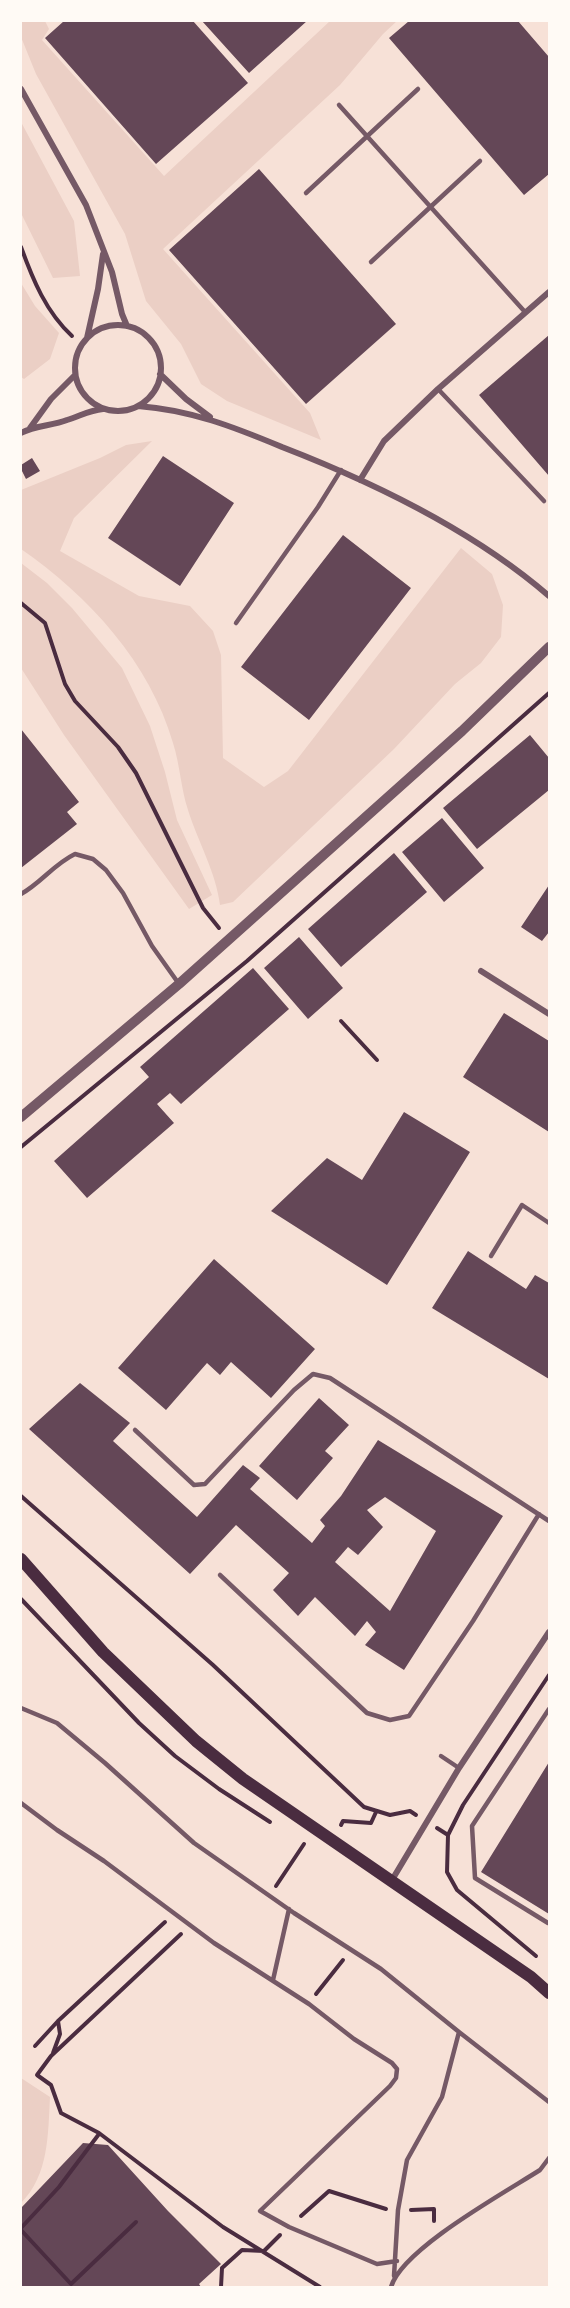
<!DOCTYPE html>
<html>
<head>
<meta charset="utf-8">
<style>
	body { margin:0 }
	#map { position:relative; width:570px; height:2308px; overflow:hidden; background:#f7e1d7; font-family:"Source Serif 4",serif }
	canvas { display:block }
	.frame { position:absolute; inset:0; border:22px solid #fffaf5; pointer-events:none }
</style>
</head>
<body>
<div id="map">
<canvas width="570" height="2308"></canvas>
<div class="frame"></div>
</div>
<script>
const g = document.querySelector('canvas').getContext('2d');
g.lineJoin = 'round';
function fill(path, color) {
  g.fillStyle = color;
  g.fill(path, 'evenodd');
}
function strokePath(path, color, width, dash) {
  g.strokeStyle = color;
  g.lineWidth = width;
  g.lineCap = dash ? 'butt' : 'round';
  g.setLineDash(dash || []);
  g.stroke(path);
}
fill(new Path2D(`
	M21,21H45L49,29L42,40L164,176L330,21H397L383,34L340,85L163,249L310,413L321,440L227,401L201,384L181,344L146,301L125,234L36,74L21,37Z
	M21,122L74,221L80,276L53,278L21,213Z
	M21,283L35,306L59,333L50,359L24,379L21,377Z
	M152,441L74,518L60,551L139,596L190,606L213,631L221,655L223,758L264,787L288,771L461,548L492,574L503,605L501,637L481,663L455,684L394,749L233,902L220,905C216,872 198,842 188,810C181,789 180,765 173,743C150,663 89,596 21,549V490L100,458L126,445Z
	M21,563L47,583L72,608L122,668L150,726L165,772L177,820L212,895L189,909L64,735L21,668Z
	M21,2078L50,2097C48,2134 49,2175 21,2203Z`), '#ebcfc5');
fill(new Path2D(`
	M64,21H193L248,83L156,164L45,38Z
	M202,21H307L249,73Z
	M409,21H518L549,57V174L524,195L389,38Z
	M259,169L396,324L306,404L169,250Z
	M549,335V476L479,395Z
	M163,456L234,503L180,586L108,538Z
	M32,458L40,471L26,479L21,469V465Z
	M343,535L411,588L309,720L241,667Z
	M21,729L79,802L67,812L77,824L21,868Z
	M530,735L549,758V790L477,849L443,808Z
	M442,818L484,868L444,902L402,852Z
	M394,853L427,892L341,967L308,929Z
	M549,885V932L542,941L521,927Z
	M299,937L343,988L308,1019L264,968Z
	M253,968L289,1009L181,1104L170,1093L157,1104L174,1123L87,1198L54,1161L149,1077L140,1067Z
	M504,1013L549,1041V1132L463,1077Z
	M404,1112L470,1152L387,1285L271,1211L327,1158L362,1180Z
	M468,1251L526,1289L535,1275L549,1283V1379L432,1308Z
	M214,1259L315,1349L271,1398L231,1362L220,1375L207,1363L166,1410L118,1368Z
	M80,1383L130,1423L113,1441L197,1517L243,1465L260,1478L250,1489L312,1543L325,1526L320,1520L341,1496L378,1440L503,1516L404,1670L365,1645L376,1632L367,1621L355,1636L315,1597L298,1616L273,1590L289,1573L236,1525L190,1574L29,1429ZM385,1497L436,1531L390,1611L335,1562L348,1547L358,1555L383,1527L367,1510Z
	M319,1398L349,1425L325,1451L333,1458L297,1500L259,1466Z
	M549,1762V1914L481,1872Z
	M83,2143L108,2145L168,2211L221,2264L199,2284L201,2287H21V2208Z`), '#644757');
strokePath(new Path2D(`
	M21,247C33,280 46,312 72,336
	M21,603L45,623L65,684L75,701L118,747L136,773L203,908L219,928
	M341,1021L377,1060
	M21,1147L247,961L549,693
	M21,1496L213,1665L364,1807L390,1815L410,1811L416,1815
	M21,1599L139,1723L175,1756L219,1789L270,1822
	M341,1825L343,1821L371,1823L376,1812
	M437,1828L448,1835
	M276,1886L304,1844
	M181,1934L51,2056L37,2075L51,2085L61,2113L99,2133L223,2227L320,2287
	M536,1956L457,1890L447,1872L448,1835L463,1805L549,1675
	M316,1994L343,1960
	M35,2046L58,2021L165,1922
	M53,2053L60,2034L58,2021
	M411,2210L434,2209V2221
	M301,2216L329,2191L386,2209
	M21,2228L59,2187L99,2134
	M21,2230L71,2284L136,2222
	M221,2287L222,2268L242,2250L264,2251L280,2235`), '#4a2c40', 4);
strokePath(new Path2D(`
	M339,105L525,312
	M306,193L418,89
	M371,262L480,161
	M438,389L544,501
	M236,623L318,507L341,470
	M21,894C41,883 54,864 75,854L93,859L106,870L123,893L152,946L179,984
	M491,1256L522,1205L549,1223
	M135,1430L194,1485L205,1484L294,1390L313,1374L330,1378L549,1521
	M220,1575L367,1713L390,1720L409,1716L473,1621L539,1514
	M21,1708L57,1723L105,1763L194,1843L294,1913L381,1969L459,2032L442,2097L407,2160L398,2210L394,2276
	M441,1756L459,1768
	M21,1803L57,1830L104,1861L214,1943L309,2004L354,2039L392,2063L397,2069L396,2078L390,2086L260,2211L289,2227L377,2264L397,2261
	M548,1923L475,1878L472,1826L549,1709
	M273,1980L289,1909
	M459,2032L549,2102
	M391,2287C402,2249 504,2193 540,2170L549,2158`), '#755966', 4.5);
strokePath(new Path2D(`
	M21,89L86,205L112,272L122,314L127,326
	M75 368a43 43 0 1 1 86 0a43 43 0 1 1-86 0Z
	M87,338L98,289L103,254
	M160,374L186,399L210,417
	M138,406C191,410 234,427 282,447C375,483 474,531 549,596
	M30,428L51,399L75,375
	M21,433C35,425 52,426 67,420C80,416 90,410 103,409
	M360,480L384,441L438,389L549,292
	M481,971L549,1014
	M392,1880L459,1768L549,1632`), '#755966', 6);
strokePath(new Path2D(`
	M21,1117L179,984L462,731L549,647`), '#755966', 10);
strokePath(new Path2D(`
	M21,1559L103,1652L196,1741L243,1779L531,1977L549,1993`), '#4a2c40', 12);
</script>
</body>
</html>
